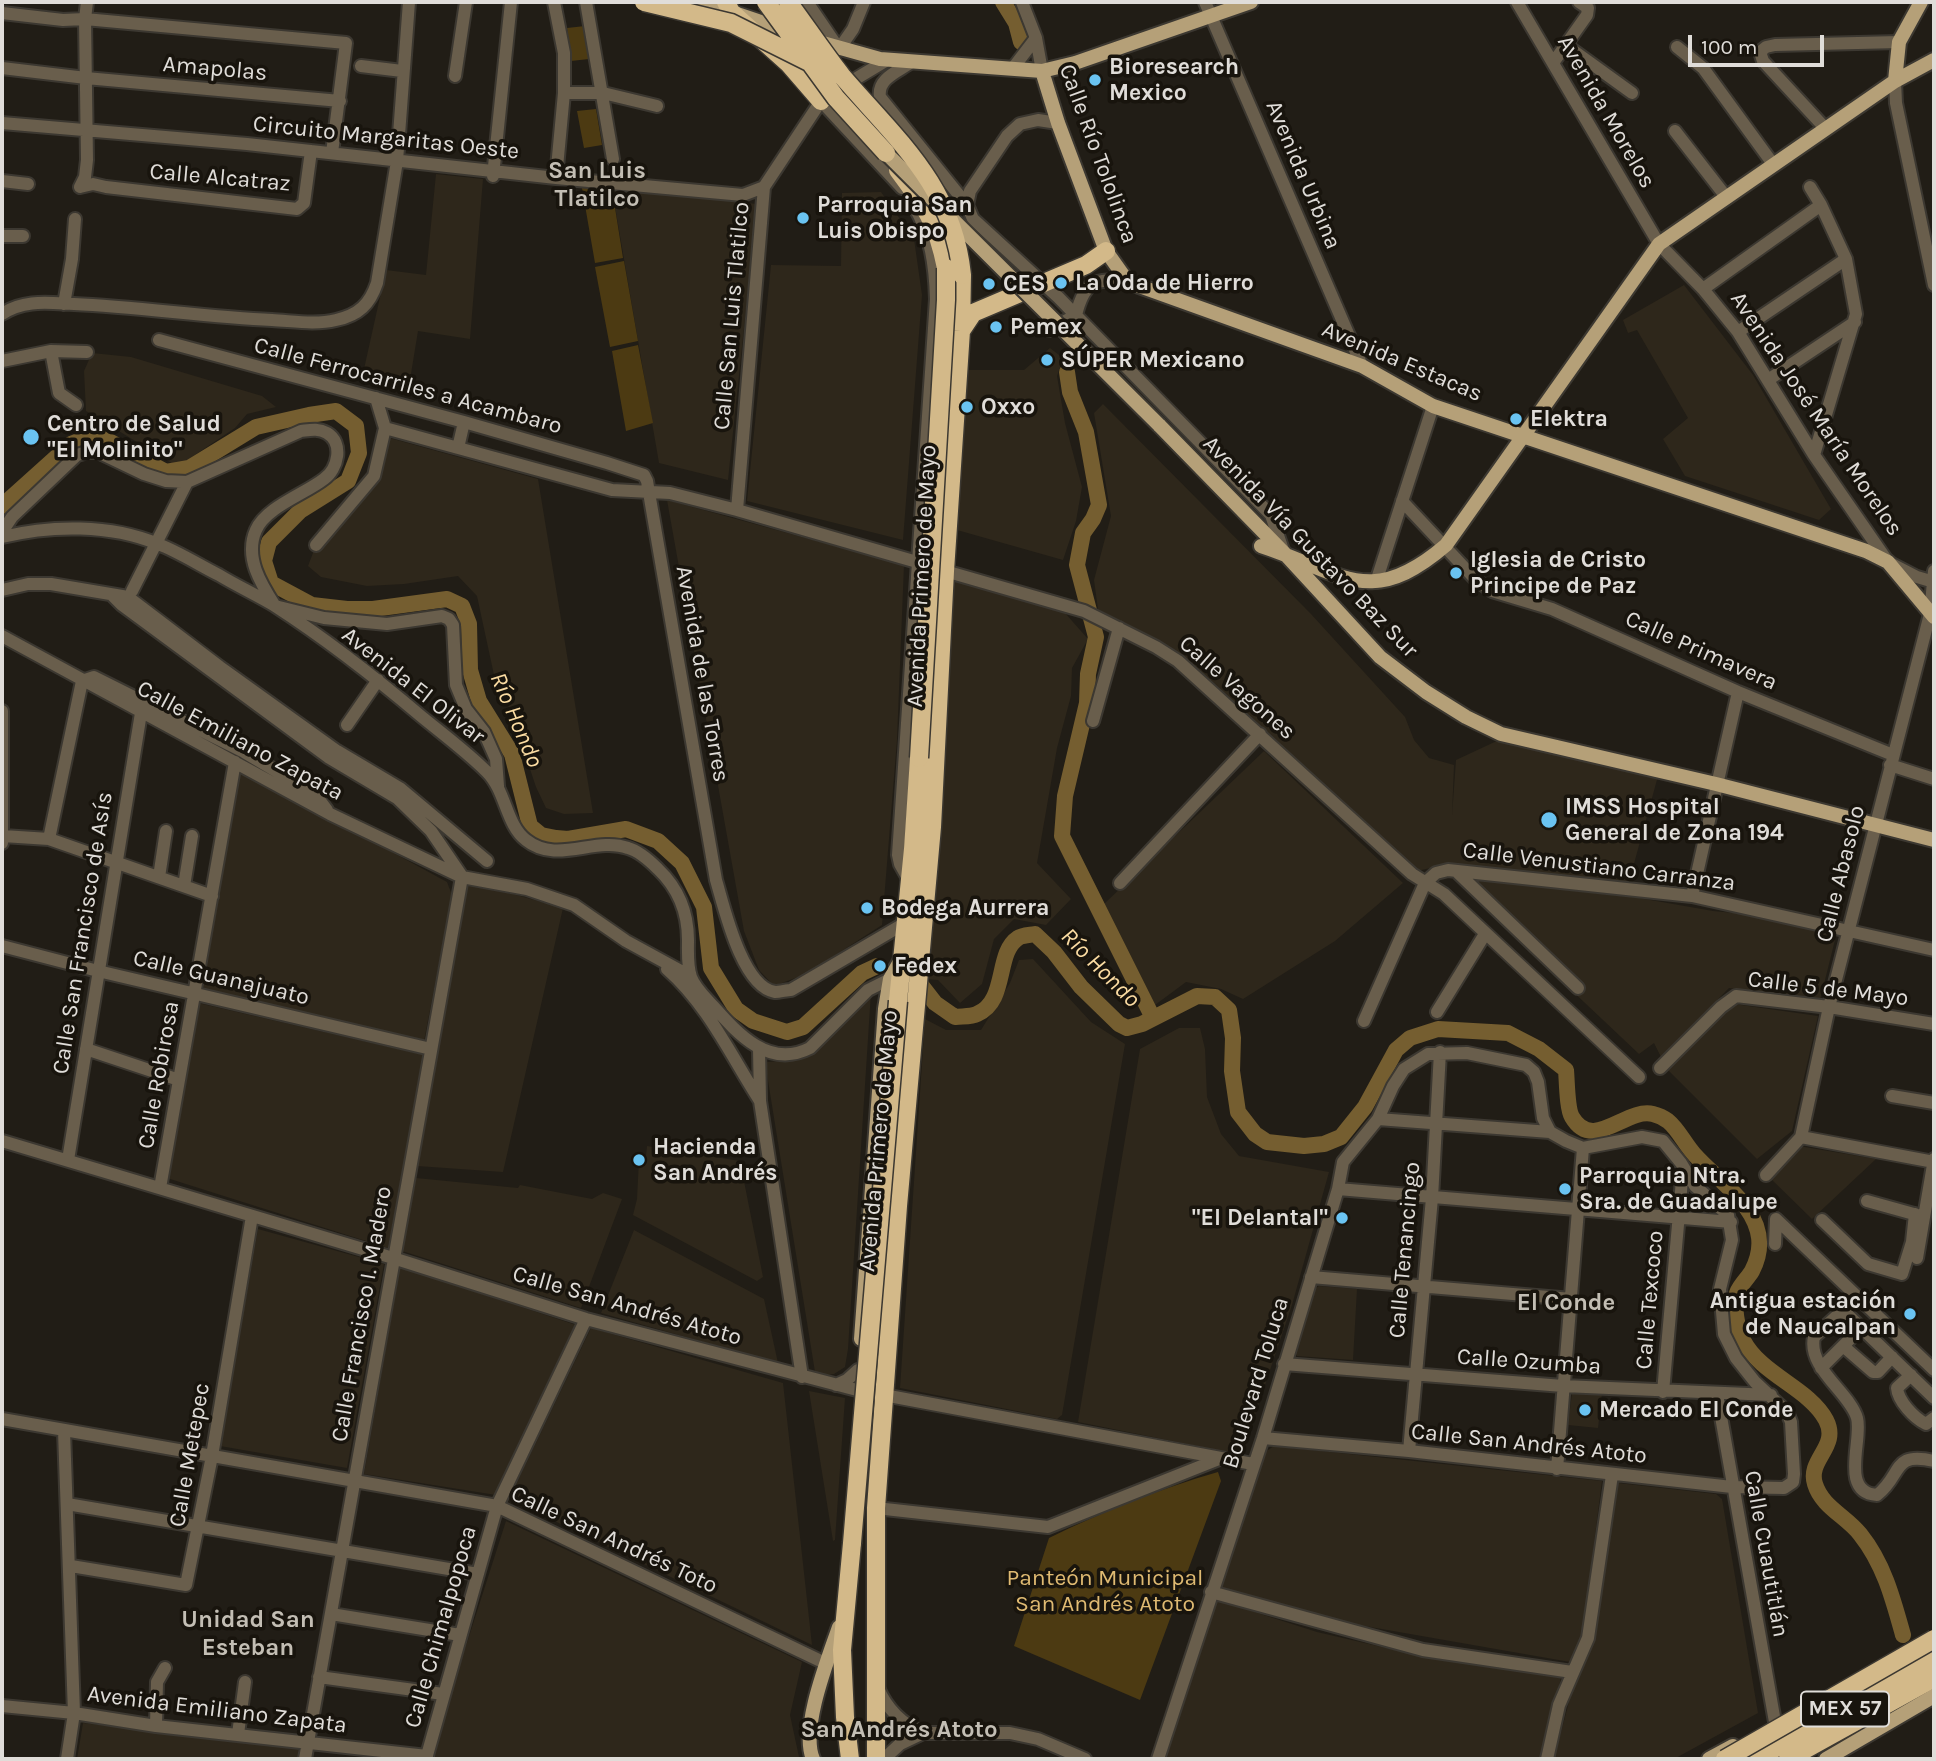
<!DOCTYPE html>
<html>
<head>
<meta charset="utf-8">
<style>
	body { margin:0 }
	#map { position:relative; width:1936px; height:1761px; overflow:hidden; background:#211d16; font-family:Karla,sans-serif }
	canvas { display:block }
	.frame { position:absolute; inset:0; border:4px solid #e0ddd9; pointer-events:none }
	.scale { position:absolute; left:1688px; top:35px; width:136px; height:32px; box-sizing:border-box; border:4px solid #e0ddd9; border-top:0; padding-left:9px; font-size:21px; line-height:24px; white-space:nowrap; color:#e0ddd9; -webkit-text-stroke:5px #18140d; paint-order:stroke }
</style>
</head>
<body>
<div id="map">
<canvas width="1936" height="1761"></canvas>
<div class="frame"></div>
<div class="scale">100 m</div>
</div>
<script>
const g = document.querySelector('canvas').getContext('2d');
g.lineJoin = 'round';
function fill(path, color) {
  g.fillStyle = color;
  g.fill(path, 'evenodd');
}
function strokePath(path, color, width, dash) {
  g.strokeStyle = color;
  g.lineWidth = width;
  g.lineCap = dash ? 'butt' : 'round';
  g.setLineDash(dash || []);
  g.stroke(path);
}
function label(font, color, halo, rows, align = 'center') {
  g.font = font + ' Karla,sans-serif';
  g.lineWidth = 7;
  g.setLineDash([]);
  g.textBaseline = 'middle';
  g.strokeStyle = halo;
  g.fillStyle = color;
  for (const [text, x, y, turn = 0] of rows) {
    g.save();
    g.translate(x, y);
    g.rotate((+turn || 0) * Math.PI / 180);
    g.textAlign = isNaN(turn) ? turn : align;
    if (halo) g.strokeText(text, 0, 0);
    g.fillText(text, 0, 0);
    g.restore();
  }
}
fill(new Path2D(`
	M436,174L483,179L470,339L418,331L409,386L362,378L386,270L426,275Z
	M612,189L757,204L728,480L659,463Z
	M881,192L914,239L922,295L903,540L747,501L771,265L841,266L842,193Z
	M1684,285L1753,375L1831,509L1819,520L1685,476L1663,439L1688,418L1637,330L1628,333L1623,320Z
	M1050,348L1063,358L1057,376L1065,423L1082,487L1076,521L1063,560L957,530L966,370H1024Z
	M92,353L131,357L262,396L276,407L247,414L235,428L186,461L173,464L86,411L84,371Z
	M1103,404L1311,614L1405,717L1414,740L1429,758L1454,765L1452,816L1456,760L1501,739L1658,776L1629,882L1449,864L1417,871L1408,866L1214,683L1183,660L1098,609L1094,580L1111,516L1094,413Z
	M386,437L538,479L593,813L564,814L546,808L536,787L511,712L494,675L477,596L458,576L404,584L367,586L321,577L308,566L316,545L376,480Z
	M667,500L904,565L897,740L882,925L806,974L774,986L759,970L744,931Z
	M951,577L1058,605L1088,639L1072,668L1071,696L1057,748L1037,863L1071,899L1046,925L1014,919L994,939L982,984L960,1003L938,980L924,979Z
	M1264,751L1403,883L1335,941L1243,999L1221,989L1186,982L1151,1008L1104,904Z
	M240,769L447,882L452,895L424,1041L203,989Z
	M1470,879L1639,898L1713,911L1767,916L1837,932L1820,1000L1729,988L1661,1057L1654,1043L1639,1054L1459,884Z
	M467,885L513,894L563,908L503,1172L417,1166Z
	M1033,959L1091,1022L1125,1044L1062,1415L1057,1419L900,1388L925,1019L946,1030H981L1010,983L1019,960Z
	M871,992L848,1349L845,1367L834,1374L819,1376L815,1372L765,1062L797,1060L816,1047Z
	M198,1003L424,1055L388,1248L167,1178Z
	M1734,1004L1818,1016L1792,1131L1757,1159L1668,1070Z
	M1179,1028H1200L1205,1049L1207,1097L1221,1134L1239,1156L1329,1172L1292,1305L1242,1453L1237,1454L1078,1422L1140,1049Z
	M647,1146L740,1161L763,1277L757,1281L633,1215L637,1199L639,1160L646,1156Z
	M1799,1146L1876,1159L1812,1219L1769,1177Z
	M416,1178L518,1188L520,1185L592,1199L603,1193L622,1199L581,1308L402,1251Z
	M258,1229L384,1264L347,1468L220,1446Z
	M634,1230L764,1299L778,1363L601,1313Z
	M400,1267L576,1325L496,1495L364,1474Z
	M1319,1286L1357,1289L1353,1360L1297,1356L1295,1352L1316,1288Z
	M591,1328L783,1383L812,1645L509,1499Z
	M809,1391L845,1398L835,1540L833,1541Z
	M1572,1393L1602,1394L1598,1428L1568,1425Z
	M1274,1446L1602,1481L1581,1644L1570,1662L1336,1621L1221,1587L1265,1452Z
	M1618,1483L1716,1494L1722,1499L1758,1713L1674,1759H1554L1571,1694L1593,1645Z
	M506,1521L802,1662L790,1715L799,1757L797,1759H434L455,1680Z
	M1217,1600L1317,1632L1395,1650L1561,1678L1542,1759H1165Z
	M83,1723L299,1748L298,1759H77Z`), '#2e271b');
fill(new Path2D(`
	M585,26L589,59L571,61L567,28Z
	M596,109L602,145L584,148L577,111Z
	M582,188L612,189L623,258L595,263Z
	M624,261L638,341L610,347L595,267Z
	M638,345L653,423L626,431L612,351Z
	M1218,1472L1221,1481L1140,1700L1014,1646L1049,1538C1104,1511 1159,1489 1218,1472Z`), '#4c3a12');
strokePath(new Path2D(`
	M1003,2L1016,23L1021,42
	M1067,372L1070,392L1086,432L1099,505L1093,519L1083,533L1077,565L1096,637L1088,674L1087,703L1065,796L1062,836L1153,1018
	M2,506L71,444L89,437L107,440L166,472L189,468L256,427L309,415L336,411L356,426L359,453L348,481L300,511L269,542L264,561L271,583L312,605L347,609H373L447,599L462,606L469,624L470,670L479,701L512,754L530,826L541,835L556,838L568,839L626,829L658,841L682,863L704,907L711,968L736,1009L753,1021L787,1032L803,1027L862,973L877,966
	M921,985L935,1003L955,1017C962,1016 971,1017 977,1014C1008,1001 995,953 1018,938C1022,935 1030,935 1035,934L1054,952L1081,987L1119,1024L1127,1028L1142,1024L1197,996L1215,997L1229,1010L1233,1038L1232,1071L1238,1112L1255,1134L1267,1142L1304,1146L1324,1144L1341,1137L1365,1107L1396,1050L1410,1038L1438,1029L1508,1033L1539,1049L1566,1070C1567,1081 1567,1109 1572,1117C1593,1153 1626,1107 1653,1114C1657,1115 1664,1118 1668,1121C1678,1129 1685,1144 1694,1154C1710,1172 1731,1187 1746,1207C1761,1228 1764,1248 1752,1271C1748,1278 1740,1285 1737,1293C1733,1306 1737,1328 1743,1340C1761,1375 1809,1388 1826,1420C1840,1447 1807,1459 1815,1484C1822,1507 1846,1516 1860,1534C1884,1564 1893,1599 1903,1635`), '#755e30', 16);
const minor = new Path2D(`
	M554,2L564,53V93L556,178
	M586,2L613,159
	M807,2L839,49L853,29L864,2
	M1022,2L1036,38L1042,71
	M1205,2L1362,366
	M1517,2L1659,244L1703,289L1738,332L1814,455L1888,562L1917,577L1934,582
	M2,13L63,20L85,19L346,43L332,153
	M1567,46L1632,93
	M1677,47L1703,68L1773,164
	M910,63C897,72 877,79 880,97L967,205L973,219L1058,297L1271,515L1284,553
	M1553,63L1587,15L1588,8L1579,2
	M361,66L402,71
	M2,68L86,78L340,101
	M1013,68L1036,38
	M455,76L466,2
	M1895,81L1896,103L1934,285
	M842,87L887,60
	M564,93H603L657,106
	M821,101L902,188
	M2,123L247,144L556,178L743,195L764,187
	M1825,128L1763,61L1760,52L1766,47L1775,45L1899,42
	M1675,131L1727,198
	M493,176L511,2
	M2,181L28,184
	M80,187L93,184L106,187L297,209L304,203L311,151
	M80,187L85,177L87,160L85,19L87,2
	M1810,187L1821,205L1846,259L1856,314L1814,455
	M967,205L970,191L1007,136L1020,124L1038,120L1058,123
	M2,236H23
	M1703,289L1821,205
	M64,304L72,259L75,219
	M2,314C24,299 49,303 74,304C140,307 206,317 272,320C293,321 315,325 336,320C359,315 370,304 377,283L397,161L409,2
	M1049,330L1076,315C1084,282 1095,277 1128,282
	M1738,332L1846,259
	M159,340L464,422L607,463L644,475L647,481L716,880C724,907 742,987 775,992C780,992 787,990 791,990L907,922
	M51,351L59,393L76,405
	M2,361L51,351L87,352
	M1768,380L1855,322
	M385,428L612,490L670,493L737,510L917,562
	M458,448L464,422
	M1402,501L1476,580L1492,591L1552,609L1738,692L1893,755
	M737,510L764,187L821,101L827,97
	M2,532L12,517L77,455L87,452H98L144,474L166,481L187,482L301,431C310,430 318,428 327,433C344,443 338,469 324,479C305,494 266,507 256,530C244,557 261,584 275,606L324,618L387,624L442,616L449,619L453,625L456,685L466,709L484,732L496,759L498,786
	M2,537C51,525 110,524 158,544C179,552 199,565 219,575C237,586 257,595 275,606C326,639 376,678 422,717C444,735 467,752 487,772C506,791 506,825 526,840C557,865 595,836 628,848C639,851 650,861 658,869C678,888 688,913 688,940C688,951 687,966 691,977C695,988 705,997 713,1006C738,1034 769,1069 810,1048L868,990L890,979
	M316,545L374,476L385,428L376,398
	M945,571L1084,611L1156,647L1178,661L1412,874L1444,894L1639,1077
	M1376,582L1433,406
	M2,590L28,584H51L128,597L220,667L337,751L401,789L487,861
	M132,591L187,482
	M112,595L122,605L328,757L397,798L431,831L461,875
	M2,636L330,814L462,877L527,889L574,905L626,941L690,976
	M1093,721L1119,628
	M347,725L378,680
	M1890,765L1934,779
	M3,836L49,839L212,896
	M49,839L82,681L94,677L244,752L315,794L327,810
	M2,843V711
	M1456,871L1578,988
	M159,877L166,831
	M909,880L900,864L898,855L936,299C935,266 931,235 914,206
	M1120,883L1260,734
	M184,886L192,836
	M1692,896L1738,692
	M2,946L98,971L431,1049
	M667,969C708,1005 731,1056 760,1101L802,1377
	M1437,1012L1485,934
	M1364,1021L1425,883L1436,873L1448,870L1692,896L1934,950
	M86,1049L179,1080
	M759,1049L760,1100
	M1660,1068L1721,1007L1736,996L1829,1007L1934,1024
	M1892,1096L1934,1103
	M1378,1119L1550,1132
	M1801,1137L1934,1162
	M2,1141L393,1258L586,1319L857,1390L1253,1464
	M68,1160L141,713
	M1766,1175L1801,1137L1829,1007L1930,614L1934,571
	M160,1188L235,762
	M1338,1189L1731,1222
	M1867,1201L1921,1216
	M1776,1219L1934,1370
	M1822,1220L1868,1264L1902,1274L1912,1242L1915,1214
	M1775,1244L1776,1219
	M1917,1258L1934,1159
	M1311,1277L1572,1299
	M1843,1346L1873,1372H1878L1892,1357
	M1284,1364L1563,1386L1771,1395
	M1821,1368L1862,1327
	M1911,1375L1897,1388C1898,1401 1914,1418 1926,1424L1934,1418
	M836,1385L847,1380L858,1370
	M1663,1392L1683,1169
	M1717,1394L1775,1722
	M1934,1398L1848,1315L1839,1314L1814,1337C1807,1368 1850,1393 1857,1418C1863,1439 1839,1493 1877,1495C1903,1475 1891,1451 1934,1461
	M2,1419L497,1506L827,1664
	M64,1431L74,1713L67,1759
	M1409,1451L1432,1198L1440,1052
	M1557,1469L1583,1148
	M67,1504L478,1574
	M876,1508L1048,1527L1219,1459
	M71,1566L186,1585L212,1456L252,1216
	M1211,1592L1423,1650L1572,1672
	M331,1614L460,1635
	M319,1677L443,1694
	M878,1688C887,1709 902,1724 923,1733
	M2,1706L74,1713L156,1726L427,1756
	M156,1726L157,1682L165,1668
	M238,1734L245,1682
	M305,1759L462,877
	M426,1759L497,1506L586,1319
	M884,1759L900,1744L923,1733H1010L1038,1739L1085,1759
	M1158,1759L1263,1438L1338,1189L1343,1162L1378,1119L1393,1086L1404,1069L1428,1054L1467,1053L1526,1065L1534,1072L1538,1082L1543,1118L1550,1132L1566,1141L1583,1148L1642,1137L1663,1141L1681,1163L1695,1186L1728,1215L1732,1240L1720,1289L1724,1334L1736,1358L1755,1382L1787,1412L1791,1422L1794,1474L1793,1482L1784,1488L1732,1487L1409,1451L1263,1438
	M1547,1759L1559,1705L1588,1638L1612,1475`);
const major = new Path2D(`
	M693,2L731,12L790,32
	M812,40L880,59L1042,71L1075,63L1251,2
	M1042,71L1058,123L1106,251L1128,282L1362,366L1433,406L1866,551L1888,562L1934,617
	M1895,81L1899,42L1921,2
	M1159,425L1285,554L1380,657L1426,692L1466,717L1501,734L1716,784L1934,840
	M1261,546C1341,572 1369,611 1446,545L1659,244L1895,81L1934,60
	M861,1339L885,1009L890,979L902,958
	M813,1759C800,1729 828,1659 839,1627
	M1709,1759L1733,1746
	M1826,1759L1934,1696`);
const highway = new Path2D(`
	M726,2L731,12L789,64L821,101
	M898,170C925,206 937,222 946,268
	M961,331L973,313L1086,265L1106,251
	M898,1001L913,849L919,758
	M850,1759L845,1717L842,1650L852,1543
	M876,1759V1508L898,1206L932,827L945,571L961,331L962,275
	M1756,1759L1934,1659
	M1788,1759L1934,1678`);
strokePath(minor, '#3c3831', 16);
strokePath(major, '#3c3831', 18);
strokePath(highway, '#3c3831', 21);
strokePath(minor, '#695e4c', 12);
strokePath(major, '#b5a078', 14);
strokePath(highway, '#d3b989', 18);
const majorBridge = new Path2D(`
	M886,153L1159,425`);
const highwayBridge = new Path2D(`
	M644,2L731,23L809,62
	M766,2L836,98L886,153
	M788,2C806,26 823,52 842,76C897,140 953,186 962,275
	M919,758L946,300V268
	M852,1543L898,1001
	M1725,1759L1934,1639`);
strokePath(majorBridge, '#3c3831', 18, []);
strokePath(highwayBridge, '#3c3831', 21, []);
strokePath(majorBridge, '#b5a078', 14);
strokePath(highwayBridge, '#d3b989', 18);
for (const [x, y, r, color] of [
	[1095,80,7,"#6ac3f1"],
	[803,218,7,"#6ac3f1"],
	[1061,283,7,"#6ac3f1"],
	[989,284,7,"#6ac3f1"],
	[996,327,7,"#6ac3f1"],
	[1047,360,7,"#6ac3f1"],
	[967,407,7,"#6ac3f1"],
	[1516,419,7,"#6ac3f1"],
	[31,437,9,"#6ac3f1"],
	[1456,573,7,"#6ac3f1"],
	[1549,820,9,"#6ac3f1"],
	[867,908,7,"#6ac3f1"],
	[880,966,7,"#6ac3f1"],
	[639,1160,7,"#6ac3f1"],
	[1565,1189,7,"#6ac3f1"],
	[1342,1218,7,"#6ac3f1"],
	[1910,1314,7,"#6ac3f1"],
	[1585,1410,7,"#6ac3f1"]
]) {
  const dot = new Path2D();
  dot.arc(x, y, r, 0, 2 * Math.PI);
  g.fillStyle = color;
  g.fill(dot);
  strokePath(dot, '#18140d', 2.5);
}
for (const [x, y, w] of [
	[1845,1709,88]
]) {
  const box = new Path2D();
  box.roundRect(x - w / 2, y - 17.5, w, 35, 5);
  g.fillStyle = '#18140d';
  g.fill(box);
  strokePath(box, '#e0ddd9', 2);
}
label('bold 21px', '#e0ddd9', null, [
	["MEX 57",1845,1709]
]);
label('bold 23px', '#e0ddd9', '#18140d', [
	["Bioresearch",1109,67],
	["Mexico",1109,93],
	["Parroquia San",817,205],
	["Luis Obispo",817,231],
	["La Oda de Hierro",1075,283],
	["CES",1003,284],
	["Pemex",1010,327],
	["SÚPER Mexicano",1061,360],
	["Oxxo",981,407],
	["Elektra",1530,419],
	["Centro de Salud",47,424],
	["\"El Molinito\"",47,450],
	["Iglesia de Cristo",1470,560],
	["Principe de Paz",1470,586],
	["IMSS Hospital",1565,807],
	["General de Zona 194",1565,833],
	["Bodega Aurrera",881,908],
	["Fedex",894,966],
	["Hacienda",653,1147],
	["San Andrés",653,1173],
	["Parroquia Ntra.",1579,1176],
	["Sra. de Guadalupe",1579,1202],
	["\"El Delantal\"",1328,1218,"right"],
	["Antigua estación",1896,1301,"right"],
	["de Naucalpan",1896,1327,"right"],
	["Mercado El Conde",1599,1410]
], 'left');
label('23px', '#e0ddd9', '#18140d', [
	["Amapolas",215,69,5],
	["Avenida Morelos",1606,112,60],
	["Circuito Margaritas Oeste",386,138,6],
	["Calle Río Tololinca",1098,154,70],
	["Avenida Urbina",1303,175,67],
	["Calle Alcatraz",220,178,5],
	["Calle San Luis Tlatilco",732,316,-85],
	["Avenida Estacas",1402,362,23],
	["Calle Ferrocarriles a Acambaro",408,386,15],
	["Avenida José María Morelos",1816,414,56],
	["Avenida Vía Gustavo Baz Sur",1310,547,46],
	["Avenida Primero de Mayo",922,576,-87],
	["Calle Primavera",1701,651,24],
	["Avenida de las Torres",702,674,80],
	["Avenida El Olivar",413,686,38],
	["Calle Vagones",1237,688,41],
	["Calle Emiliano Zapata",240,741,28],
	["Calle Venustiano Carranza",1599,867,7],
	["Calle Abasolo",1841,874,-76],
	["Calle San Francisco de Asís",83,933,-81],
	["Calle Guanajuato",221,978,13],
	["Calle 5 de Mayo",1828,989,7],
	["Calle Robirosa",159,1075,-80],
	["Avenida Primero de Mayo",879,1141,-85],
	["Calle Tenancingo",1405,1250,-85],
	["Calle Texcoco",1650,1300,-85],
	["Calle San Andrés Atoto",627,1306,16],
	["Calle Francisco I. Madero",362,1314,-80],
	["Calle Ozumba",1529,1362,4],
	["Boulevard Toluca",1256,1383,-73],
	["Calle San Andrés Atoto",1529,1444,6],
	["Calle Metepec",190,1455,-80],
	["Calle San Andrés Toto",614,1540,25],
	["Calle Cuautitlán",1766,1554,80],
	["Calle Chimalpopoca",441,1627,-74],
	["Avenida Emiliano Zapata",217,1710,7]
]);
label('23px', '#dfba72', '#18140d', [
	["Panteón Municipal",1105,1578],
	["San Andrés Atoto",1105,1604]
]);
label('bold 24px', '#c3beb4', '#18140d', [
	["San Luis",597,171],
	["Tlatilco",597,199],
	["El Conde",1566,1303],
	["Unidad San",248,1620],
	["Esteban",248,1648],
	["San Andrés Atoto",899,1730]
]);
label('italic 24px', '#fadba2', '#18140d', [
	["Río Hondo",516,720,67],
	["Río Hondo",1100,968,45]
]);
</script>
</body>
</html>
